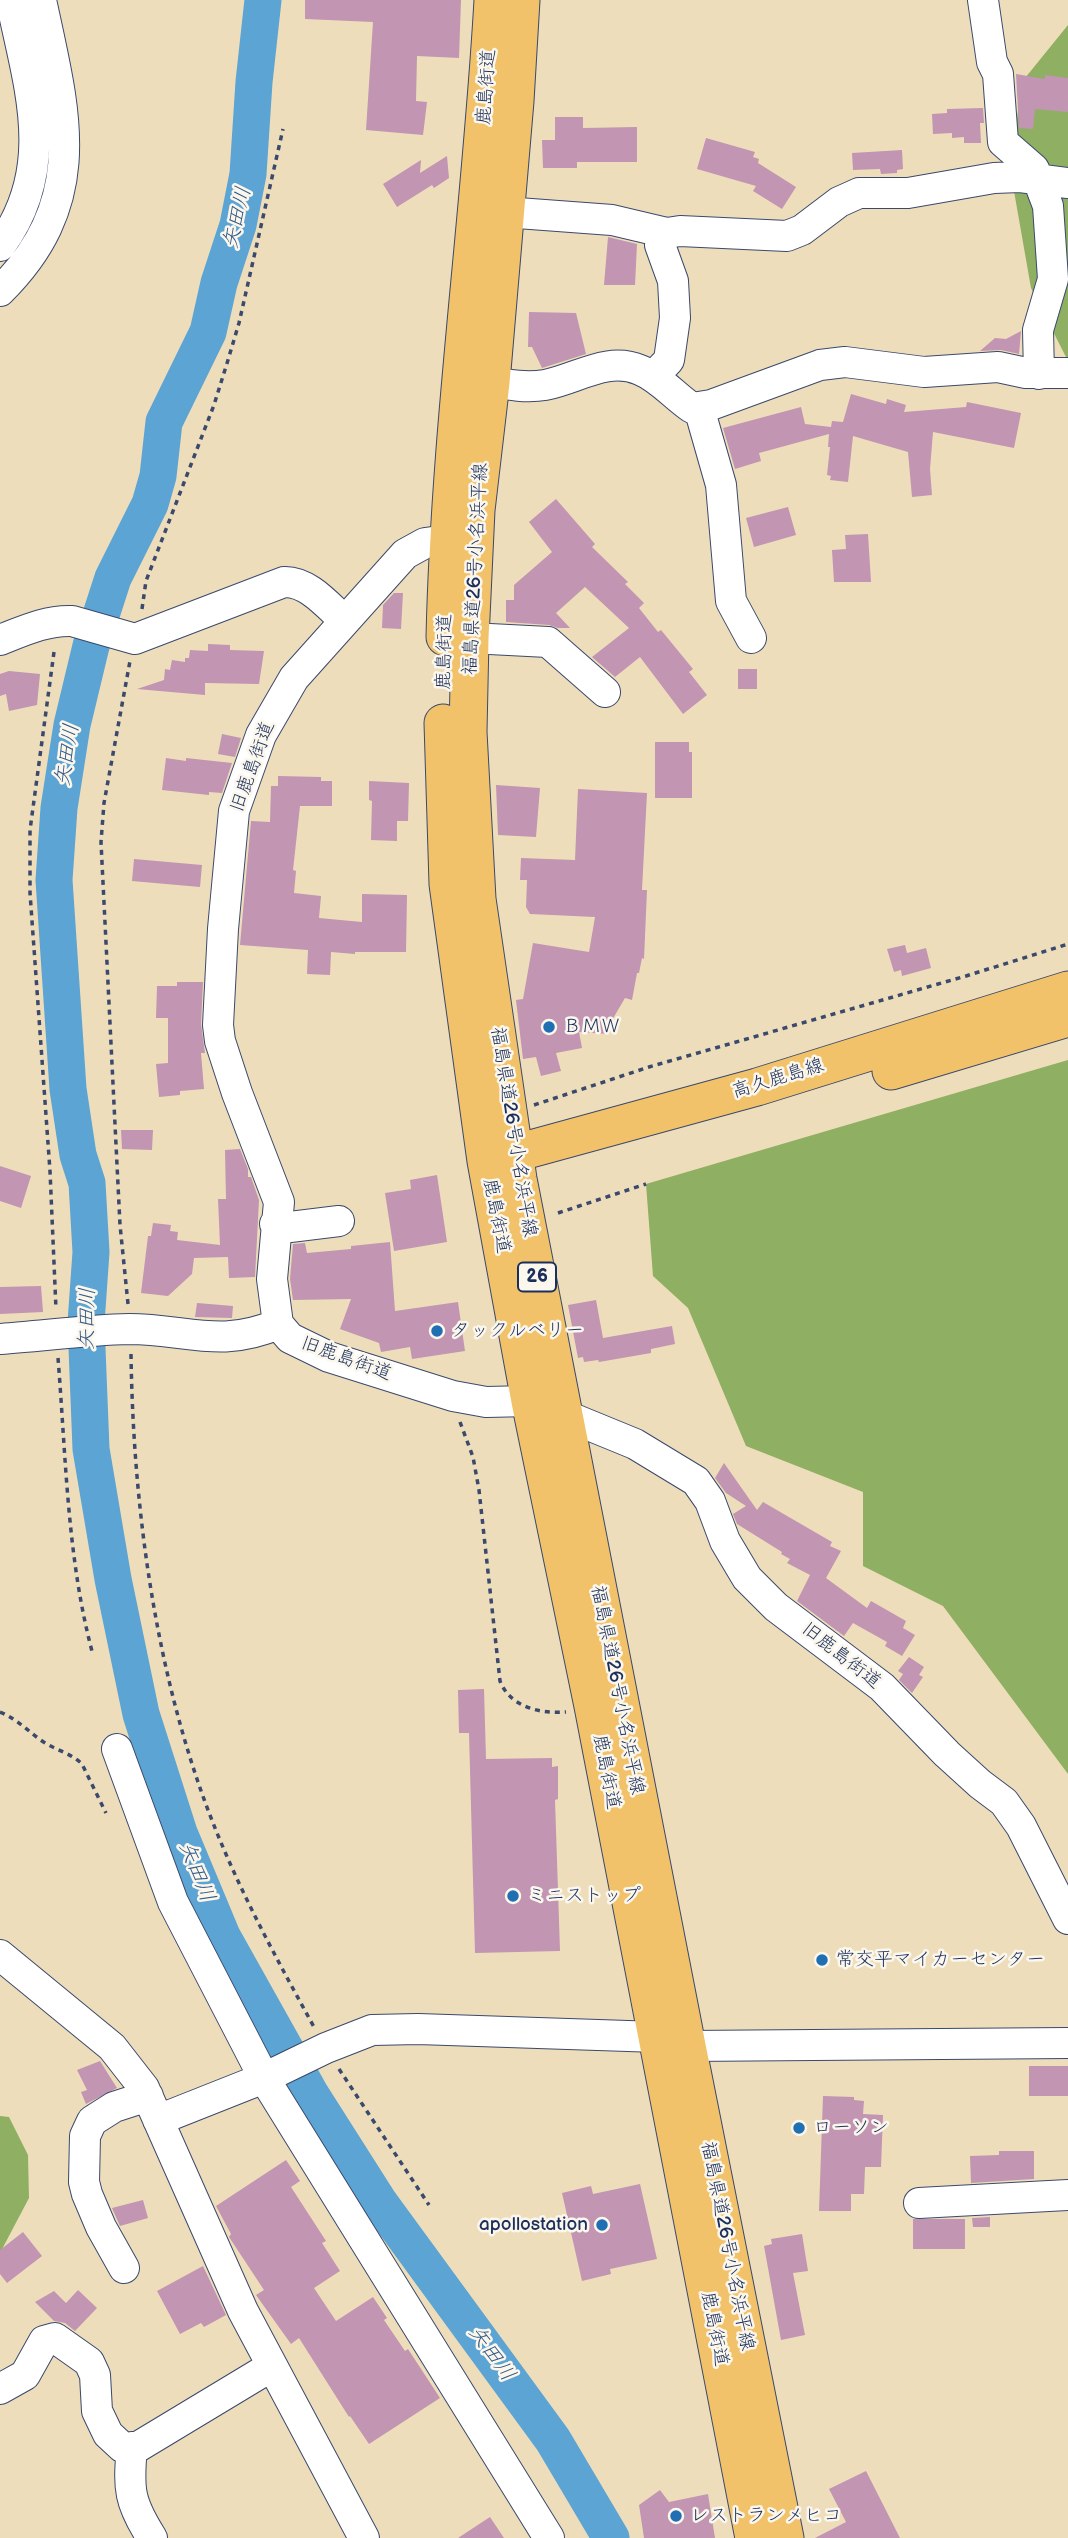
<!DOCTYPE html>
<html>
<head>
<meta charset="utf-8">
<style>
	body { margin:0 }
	canvas { display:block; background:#edddba }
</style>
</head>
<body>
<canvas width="1068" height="2538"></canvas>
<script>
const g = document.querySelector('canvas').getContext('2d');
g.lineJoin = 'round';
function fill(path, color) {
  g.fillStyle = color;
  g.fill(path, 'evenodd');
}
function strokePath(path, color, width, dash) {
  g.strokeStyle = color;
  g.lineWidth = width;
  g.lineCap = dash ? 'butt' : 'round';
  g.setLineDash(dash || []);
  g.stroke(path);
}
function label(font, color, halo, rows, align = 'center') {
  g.font = font + ' "Balsamiq Sans","Klee One",sans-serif';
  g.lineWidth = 5;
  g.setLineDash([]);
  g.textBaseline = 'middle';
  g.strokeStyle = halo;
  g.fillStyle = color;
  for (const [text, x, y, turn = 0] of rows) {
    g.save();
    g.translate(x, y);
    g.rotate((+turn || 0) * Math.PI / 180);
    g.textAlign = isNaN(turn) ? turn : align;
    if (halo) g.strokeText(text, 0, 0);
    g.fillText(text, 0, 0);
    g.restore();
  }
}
fill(new Path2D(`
	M1068,25V361L1031,288L1011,174L1021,83Z
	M1068,1060V1774L943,1606L863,1566V1492L746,1446L688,1308L653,1276L646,1184Z
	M0,2116L9,2117L28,2155L29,2198L0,2253Z`), '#8faf62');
strokePath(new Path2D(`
	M263,0L254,82L248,174L238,225L219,283L208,332L164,422L158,476L150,504L113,578L91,646L72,725L59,808L54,880L68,1089L78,1155L87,1183L91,1252L86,1323L91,1449L113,1579L141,1714L179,1833L222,1936L311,2095L379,2202L553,2440L611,2538`), '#5ca4d3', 37);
fill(new Path2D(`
	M305,0H461L459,58L417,56L416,101L427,102L423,135L366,130L373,22L305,19Z
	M1016,74L1045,79V75L1068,78V112L1035,109L1033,129L1019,128Z
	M983,108L984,123H980L981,143H964V137L952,138V133L933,134L932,114L947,113V109Z
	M555,117H583V128L637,127V162H577V168H543L542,140H555Z
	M706,138L755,152L753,157L759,159L758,163L796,187L782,209L753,191L756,186L697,169Z
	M902,150L903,169L897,170V173L881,174L880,169L853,170L852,153Z
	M447,156L449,178L434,188L432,185L397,207L383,184L421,160L420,173Z
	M608,237L637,244L635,285H604Z
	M529,312L576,313L586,354L542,368L532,347H528Z
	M1021,331L1019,354L1001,350L980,351L995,338L1006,339Z
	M851,394L886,404L887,399L906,405L904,412L966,407L967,402L1021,413L1014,448L933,432L930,469L932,495L912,497L908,452L853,436L848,482L830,480L831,476L827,475L830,447H828L829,434L759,453L761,461L735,469L723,428L801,407L805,424L831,427L832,421L843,422Z
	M556,499L595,544L592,547L628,582L625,584L644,603L639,608L658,632L661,630L693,669L689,672L707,695L683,714L640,657L615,677L592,657L629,628L585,587L556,613L570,628H558L549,625L506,622V600H514V585L552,552L529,522Z
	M788,507L796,535L754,547L746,518Z
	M868,534L871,582H834L832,550L846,549L845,535Z
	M394,593H403L401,629L382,628L383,605Z
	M208,644L230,645V650L264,651L259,684L205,683V695L137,689L164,680L165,669L170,670L172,660L185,662V658H189L190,650L208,651Z
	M738,669H757V689H738Z
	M9,671L40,674L37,705L9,711L6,694L0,696V674Z
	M222,734L241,738L235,757L218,754Z
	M655,742H689V752H692V798H655Z
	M166,758L186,761V758L232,763L222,793L209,792V795L162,790Z
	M278,776L321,777V781H332V806H300L293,870L296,871L294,893L321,896L319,918L362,922V894L407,895L406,952H355V954L331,952L330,975L307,974L308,950L240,945L251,821L270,822L271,786H278Z
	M369,781L409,783L408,821H397V841L371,840L372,801L369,800Z
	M496,785L540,788L536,837L498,835Z
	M578,789L647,793L642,890H647L644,959L642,958L639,973H637L632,1000L625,998L608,1027V1034L579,1032L582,1048L556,1053L561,1071L541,1076L536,1057L523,1059L516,1000L523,999L533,943L589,952L595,917L530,914L526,907L527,880H520L521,858L575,860Z
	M134,859L202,865L200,887L132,881Z
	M905,945L907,953L926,948L931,968L902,976L901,970L894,972L887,949Z
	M177,982H203L201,1024L205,1053H201L204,1089L180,1091V1095L159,1097L156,1064L168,1063V1018H156L157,986H177Z
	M121,1130H153L152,1150L122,1149Z
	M240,1149L248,1169V1177H251L259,1200L255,1277L229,1278L228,1257L194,1258L192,1274L168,1296L141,1293L148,1236H151L153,1223L171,1225L170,1231L178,1232L177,1240L220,1245L218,1199H226L225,1150Z
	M0,1166L31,1176L21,1208L0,1201Z
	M437,1175L447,1242L394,1251L385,1193L411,1189L410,1180Z
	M390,1242L395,1311L458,1302L465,1351L412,1359L410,1347L381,1352L379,1343L340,1329L351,1299L293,1300L290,1279L293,1244L305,1243L307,1253L351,1249V1246Z
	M41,1286L43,1312L0,1314V1287Z
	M596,1300L603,1338L672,1326L675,1344L651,1349V1353L599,1362L598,1360L584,1362L583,1357L578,1358L568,1305Z
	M197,1303L233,1306L232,1318L195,1317Z
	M724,1463L757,1510L763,1502L832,1542L830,1546L841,1551L826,1578L867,1608L871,1601L906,1621L903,1628L915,1635L902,1656L885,1646L887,1642L853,1623L844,1636L797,1601L810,1575L787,1563L790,1559L781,1554L782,1552L737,1524L733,1514L746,1506L726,1493L715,1478Z
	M909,1657L924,1667L919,1675L923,1677L912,1693L899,1680L903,1674L898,1671Z
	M484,1689L486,1759L552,1758V1767L558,1766V1799L555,1800L560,1951L475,1953L469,1733H459L458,1690Z
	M100,2061L117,2088L86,2104L81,2092L87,2090L77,2070Z
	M1029,2066H1068V2096H1029Z
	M823,2096L854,2097V2100L864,2101L863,2114L883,2115L881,2167H865L864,2194H851V2211H819Z
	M999,2151H1034V2179L971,2183L970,2156L999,2155Z
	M286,2160L300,2181L291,2187L326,2241L322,2243L340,2271L314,2288L336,2321L373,2297L387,2318L384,2320L405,2351L408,2349L440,2398L369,2444L350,2416L349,2417L299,2338L291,2344L256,2295L264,2290L229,2237L231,2234L216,2206Z
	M640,2184L657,2259L610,2269L611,2274L582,2281L562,2193L591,2186L593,2194Z
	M143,2200L148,2218L120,2226L112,2208Z
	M990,2217V2227H973L972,2218Z
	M913,2219H965V2249H913Z
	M23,2232L42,2256L7,2283L0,2274V2250Z
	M802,2234L808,2271L793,2273L805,2335L781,2340L764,2246L772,2244L771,2239Z
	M203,2266L226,2315L204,2327L201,2323L180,2334L157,2291Z
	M78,2290L97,2308L75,2331L65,2323L54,2321L35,2302L54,2291L66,2303Z
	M866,2471L900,2538H815L846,2522L829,2489Z
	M660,2490L669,2502L708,2494L715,2538H644L639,2505Z
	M490,2517L504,2538H458Z`), '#c295b3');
const minor = new Path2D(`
	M983,0L992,62L998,74L1003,142L1034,169L1048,206L1053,279L1038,330L1039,374
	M504,212L612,220L667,233
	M0,246C58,168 29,87 11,0
	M0,291C92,200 65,112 41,0
	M653,377L669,360L675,318L673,281L660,245L667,233L680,231L787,236L802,230L839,202L859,193H908L994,178L1020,177L1068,183
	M491,382C509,385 527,388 545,385C577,379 607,356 640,370C660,378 674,396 692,408L711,405L820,365L845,362L924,372L998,367L1026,373H1068
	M699,408L721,485L731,601L751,638
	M447,540L425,543L405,554L294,678L261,735L234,811L223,929L218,1025L220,1041L237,1093L279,1202L272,1279L278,1324L290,1338L329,1357L453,1396L486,1402L530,1401L635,1444L696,1481L710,1501L725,1541L747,1578L776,1607L882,1687L947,1754L980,1784L1004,1802L1021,1826L1068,1919
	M470,638L548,642L605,692
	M0,640C23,631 46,620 72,621L135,639L284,582C308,581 328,606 345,621
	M275,1224L290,1227L339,1221
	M0,1339C43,1336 86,1330 129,1329C187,1329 220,1349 278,1324
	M117,1749L173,1902L264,2078L549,2538
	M0,1955L112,2047L144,2088L243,2311L364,2538
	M687,2046L1068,2043
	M158,2120L264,2078L326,2048L372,2030L418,2029L658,2037
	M919,2203L1068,2195
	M124,2268L101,2227L87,2194L84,2182L85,2136L92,2121L114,2107L148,2096
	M0,2389L25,2375L44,2341L55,2338L89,2362L95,2375L97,2411L108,2434L122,2447L136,2448L272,2366
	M132,2447C128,2489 129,2502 152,2538`);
const major = new Path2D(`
	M521,0L515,101L491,382L476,510L470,638L468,732L477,899L518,1179L687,2046L785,2538
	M445,637C450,424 481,213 493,0
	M443,723L448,884L486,1161L530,1401L593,1706L754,2538
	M891,1071L1068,1018
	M494,1159L757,1087L1068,990`);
strokePath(minor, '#3a496c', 32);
strokePath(major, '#3a496c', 39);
strokePath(new Path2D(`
	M142,609L146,581L214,405L228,360L239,323L283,129
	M54,652L30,830V893L50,1171L56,1309
	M534,1105L649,1067L966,976L1068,944
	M558,1213L646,1184
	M128,1304L120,1225L101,842L104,803L130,661
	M131,1354C133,1496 152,1647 198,1782C227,1868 270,1947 314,2027
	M58,1358C66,1457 67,1559 93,1655
	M460,1422L473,1457L479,1490L500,1681C510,1707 540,1714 566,1712
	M0,1712C17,1719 28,1731 42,1741C55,1750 71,1753 82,1764L106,1813
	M339,2069L429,2205`), '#3a496c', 3.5, [5, 5]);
strokePath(minor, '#fff', 30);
strokePath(major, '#f2c26a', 37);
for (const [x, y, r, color] of [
	[549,1027,7,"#1f6fb2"],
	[437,1331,7,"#1f6fb2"],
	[513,1896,7,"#1f6fb2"],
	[822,1960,7,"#1f6fb2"],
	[799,2128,7,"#1f6fb2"],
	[602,2225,7,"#1f6fb2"],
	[676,2516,7,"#1f6fb2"]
]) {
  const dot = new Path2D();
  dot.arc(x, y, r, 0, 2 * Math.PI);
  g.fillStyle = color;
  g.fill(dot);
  strokePath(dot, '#fbf7ec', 2.5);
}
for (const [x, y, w] of [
	[537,1277,38]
]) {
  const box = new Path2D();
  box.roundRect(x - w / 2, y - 14.5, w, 29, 5);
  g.fillStyle = '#fbf7ec';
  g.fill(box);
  strokePath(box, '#1b2f5e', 2);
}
label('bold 18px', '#1b2f5e', null, [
	["26",537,1277]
]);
label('19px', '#1b2f5e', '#fbf7ec', [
	["鹿島街道",487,87,-86],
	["福島県道26号小名浜平線",476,569,-87],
	["鹿島街道",445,652,-89],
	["旧鹿島街道",253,767,-70],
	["高久鹿島線",778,1079,-17],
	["福島県道26号小名浜平線",513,1132,81],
	["鹿島街道",496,1216,79],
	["旧鹿島街道",346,1359,20],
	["旧鹿島街道",841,1656,38],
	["福島県道26号小名浜平線",617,1690,79],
	["鹿島街道",606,1772,79],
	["福島県道26号小名浜平線",727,2246,79],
	["鹿島街道",714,2329,79]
]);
label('19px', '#1b2f5e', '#fbf7ec', [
	["ＢＭＷ",563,1027],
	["タックルベリー",451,1331],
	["ミニストップ",527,1896],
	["常交平マイカーセンター",836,1960],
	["ローソン",813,2128],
	["apollostation",588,2225,"right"],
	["レストランメヒコ",690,2516]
], 'left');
label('italic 21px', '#325887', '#fbf7ec', [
	["矢田川",238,218,-77],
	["矢田川",68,755,-81],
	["矢田川",88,1319,-89],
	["矢田川",196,1872,68],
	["矢田川",491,2354,54]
]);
</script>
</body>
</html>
